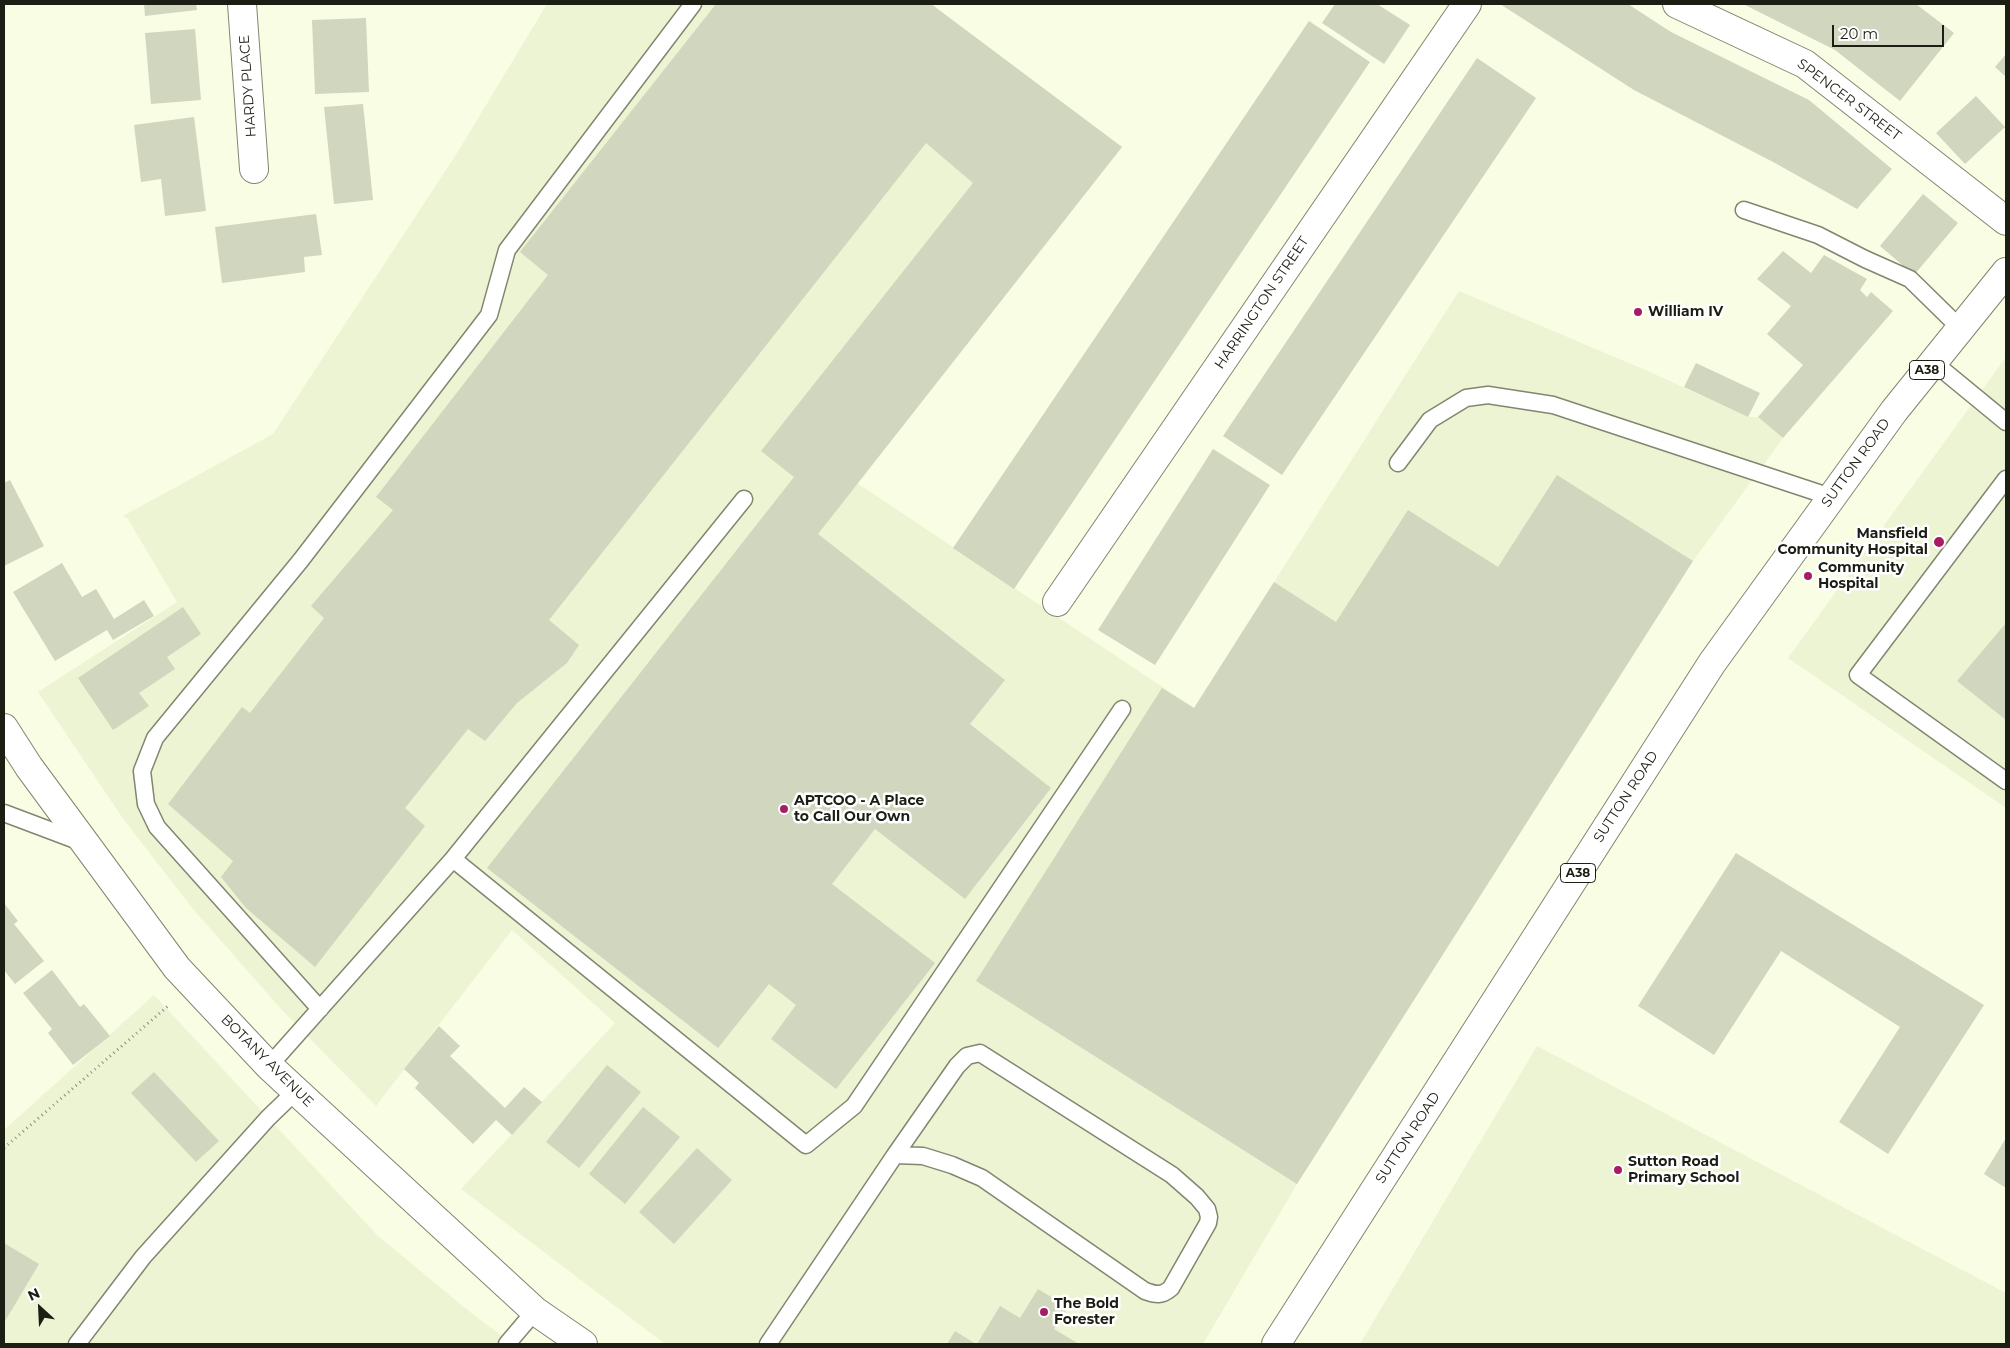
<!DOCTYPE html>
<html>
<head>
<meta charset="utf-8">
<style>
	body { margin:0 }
	#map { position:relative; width:2010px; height:1348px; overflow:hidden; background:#f8fde4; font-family:Montserrat,sans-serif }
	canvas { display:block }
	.frame { position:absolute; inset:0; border:5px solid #1c1e14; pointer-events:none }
	.north { position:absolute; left:15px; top:1283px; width:50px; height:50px; -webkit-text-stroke:4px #fff; paint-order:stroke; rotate:335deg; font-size:14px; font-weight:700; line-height:20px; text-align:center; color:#1c1e14 }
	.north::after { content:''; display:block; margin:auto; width:18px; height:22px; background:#1c1e14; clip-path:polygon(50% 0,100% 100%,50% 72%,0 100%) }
	.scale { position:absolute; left:1832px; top:25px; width:112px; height:22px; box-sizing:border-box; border:2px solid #1c1e14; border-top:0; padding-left:6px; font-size:15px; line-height:18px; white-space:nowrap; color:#1c1e14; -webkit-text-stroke:4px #fff; paint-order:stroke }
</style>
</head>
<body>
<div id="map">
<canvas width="2010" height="1348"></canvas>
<div class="frame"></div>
<div class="north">N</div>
<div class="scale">20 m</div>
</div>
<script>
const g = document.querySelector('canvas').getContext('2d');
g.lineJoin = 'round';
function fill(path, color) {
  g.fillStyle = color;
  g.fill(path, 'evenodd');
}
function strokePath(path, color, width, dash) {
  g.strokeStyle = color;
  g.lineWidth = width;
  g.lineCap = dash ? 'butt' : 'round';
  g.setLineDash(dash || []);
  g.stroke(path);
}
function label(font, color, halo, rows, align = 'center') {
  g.font = font + ' Montserrat,sans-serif';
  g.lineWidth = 5;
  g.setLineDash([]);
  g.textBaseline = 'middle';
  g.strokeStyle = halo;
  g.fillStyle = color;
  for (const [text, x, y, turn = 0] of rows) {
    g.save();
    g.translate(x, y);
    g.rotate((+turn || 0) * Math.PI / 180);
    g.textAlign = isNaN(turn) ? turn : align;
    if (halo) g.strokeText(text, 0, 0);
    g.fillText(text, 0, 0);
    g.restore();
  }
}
fill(new Path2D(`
	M547,4H931L1122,147L857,483L1194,708L1459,291L1650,372L1748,417H1758L1783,438L1693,561L1297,1184L1203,1344H665L461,1189L615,1023L512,930L376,1106L282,1010L193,909L124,820L38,692L177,602L128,519L123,516L273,434L459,150Z
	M2006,357V808L1788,658Z
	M154,995L378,1236L475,1316L513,1344H4V1130Z
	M1537,1046L2006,1293V1344H1360Z`), '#edf4d3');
fill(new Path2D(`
	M144,4H196L197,10L145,16Z
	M716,4H931L1122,147L818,534L1005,680L970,724L1051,788L965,899L875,829L832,884L935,963L836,1089L771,1039L796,1005L769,984L718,1048L487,868L794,477L761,451L973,183L926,143L549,620L579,645L567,663L517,703L485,741L468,729L405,808L425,826L315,967L246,908L221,877L233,861L168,804L242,707L250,713L324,618L311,606L393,510L376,497L548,275L520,252Z
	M1335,4H1377L1410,25L1384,64L1322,23Z
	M1500,4H1628L1671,32L1809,100L1892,169L1857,209L1775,163L1634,90Z
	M1743,4H1916L1954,33L1900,101L1835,50Z
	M366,18L369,92L315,94L312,20Z
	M1309,21L1370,62L1014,589L953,548Z
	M195,29L201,100L151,104L145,33Z
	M2006,54V77L1995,67Z
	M1477,58L1536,98L1282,475L1223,436Z
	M1976,96L2005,127L1965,164L1936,133Z
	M363,104L373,200L334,204L324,107Z
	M194,117L206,211L165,216L161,179L141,182L134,125Z
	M1923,194L1958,223L1914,275L1880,246Z
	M316,214L322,255L304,257L305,272L222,283L215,227Z
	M1783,251L1811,273L1824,255L1867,279L1860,290L1867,297L1871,292L1893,311L1783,438L1758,417L1803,365L1767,334L1791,306L1757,279Z
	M1696,363L1760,393L1748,417L1684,387Z
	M1213,449L1270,485L1155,665L1098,630Z
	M1557,475L1693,561L1297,1184L976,981L1162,688L1194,708L1274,582L1336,622L1408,510L1498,567Z
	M10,480L44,546L4,566V483Z
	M62,563L82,597L96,589L114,619L144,600L154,616L113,640L107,630L55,661L13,592Z
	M183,607L201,634L167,657L175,669L139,693L149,706L113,730L78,678Z
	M2006,623V720L1957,681Z
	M1736,853L1984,1005L1888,1154L1839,1122L1900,1027L1781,951L1714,1055L1638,1006Z
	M4,903L18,921L14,924L44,961L15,984L4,970Z
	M52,970L80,1007L84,1004L110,1036L73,1065L48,1033L52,1029L23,993Z
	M439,1026L460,1046L450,1056L505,1108L524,1087L542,1102L512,1135L496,1120L473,1144L415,1088L419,1083L404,1069Z
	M607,1065L641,1092L579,1168L546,1142Z
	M154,1072L219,1141L196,1162L131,1093Z
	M643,1107L680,1137L625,1204L589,1174Z
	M2006,1138V1188L1984,1174Z
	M697,1148L732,1180L674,1244L639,1212Z
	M4,1243L39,1264L4,1323Z
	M1038,1289L1068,1307L1054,1329L1079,1344H977L1000,1306L1020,1318Z
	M955,1331L976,1344H947Z`), '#d1d6be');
const lane = new Path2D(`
	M1744,210L1818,235L1865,259L1910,279L1960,328
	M1933,362L2006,422
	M1398,463L1430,420L1466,398L1488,395L1553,405L1831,497
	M2006,479L1858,675L2006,781
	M4,813L81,842
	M453,859L744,499
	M320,1009L157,827L146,804L142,771L155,738L301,560L489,315L507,250L693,4
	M269,1066L453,859L806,1145L854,1106L1122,709
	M77,1344L143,1257L268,1118L296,1091
	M507,1344L535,1311
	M768,1344L895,1155L923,1156L952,1165L982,1178L1145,1291C1156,1295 1162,1296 1171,1288L1208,1223L1209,1217L1207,1209L1197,1197L1172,1175L980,1053L967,1056L957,1066L895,1155`);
const street = new Path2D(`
	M242,4L254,169
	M1677,4L1805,64L2006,221
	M1057,602L1467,4
	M4,728L29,767L177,968L269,1066L296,1091L535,1311L583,1344`);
const highway = new Path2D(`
	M1276,1344L1712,663L1894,411L2006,272`);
strokePath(lane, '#81866f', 19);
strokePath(street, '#81866f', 30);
strokePath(highway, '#81866f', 30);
strokePath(new Path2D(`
	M4,1148L168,1006`), '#8b8e7d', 3, [1, 4]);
strokePath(lane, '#fff', 16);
strokePath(street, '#fff', 28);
strokePath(highway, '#fff', 28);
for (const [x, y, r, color] of [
	[1638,312,5,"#a61d64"],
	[1939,542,6,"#a61d64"],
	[1808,576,5,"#a61d64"],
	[784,809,5,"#a61d64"],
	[1618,1170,5,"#a61d64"],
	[1044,1312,5,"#a61d64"]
]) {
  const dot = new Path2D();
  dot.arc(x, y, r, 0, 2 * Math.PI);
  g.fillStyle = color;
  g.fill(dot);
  strokePath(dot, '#fff', 2);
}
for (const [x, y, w] of [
	[1927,370,35],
	[1578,873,35]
]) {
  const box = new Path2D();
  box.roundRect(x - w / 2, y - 9.5, w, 19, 4);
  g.fillStyle = '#fff';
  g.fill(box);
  strokePath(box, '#1c1e14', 1);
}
label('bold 12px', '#1c1e14', null, [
	["A38",1927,370],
	["A38",1578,873]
]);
label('14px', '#1c1e14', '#fff', [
	["HARDY PLACE",248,86,-94],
	["SPENCER STREET",1849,100,37],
	["HARRINGTON STREET",1262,303,-56],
	["SUTTON ROAD",1856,463,-54],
	["SUTTON ROAD",1626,797,-57],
	["BOTANY AVENUE",267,1061,45],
	["SUTTON ROAD",1408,1138,-57]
]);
label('bold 14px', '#1c1e14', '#fff', [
	["William IV",1648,312],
	["Mansfield",1928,534,"right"],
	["Community Hospital",1928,550,"right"],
	["Community",1818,568],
	["Hospital",1818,584],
	["APTCOO - A Place",794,801],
	["to Call Our Own",794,817],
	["Sutton Road",1628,1162],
	["Primary School",1628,1178],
	["The Bold",1054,1304],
	["Forester",1054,1320]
], 'left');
</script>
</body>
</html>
